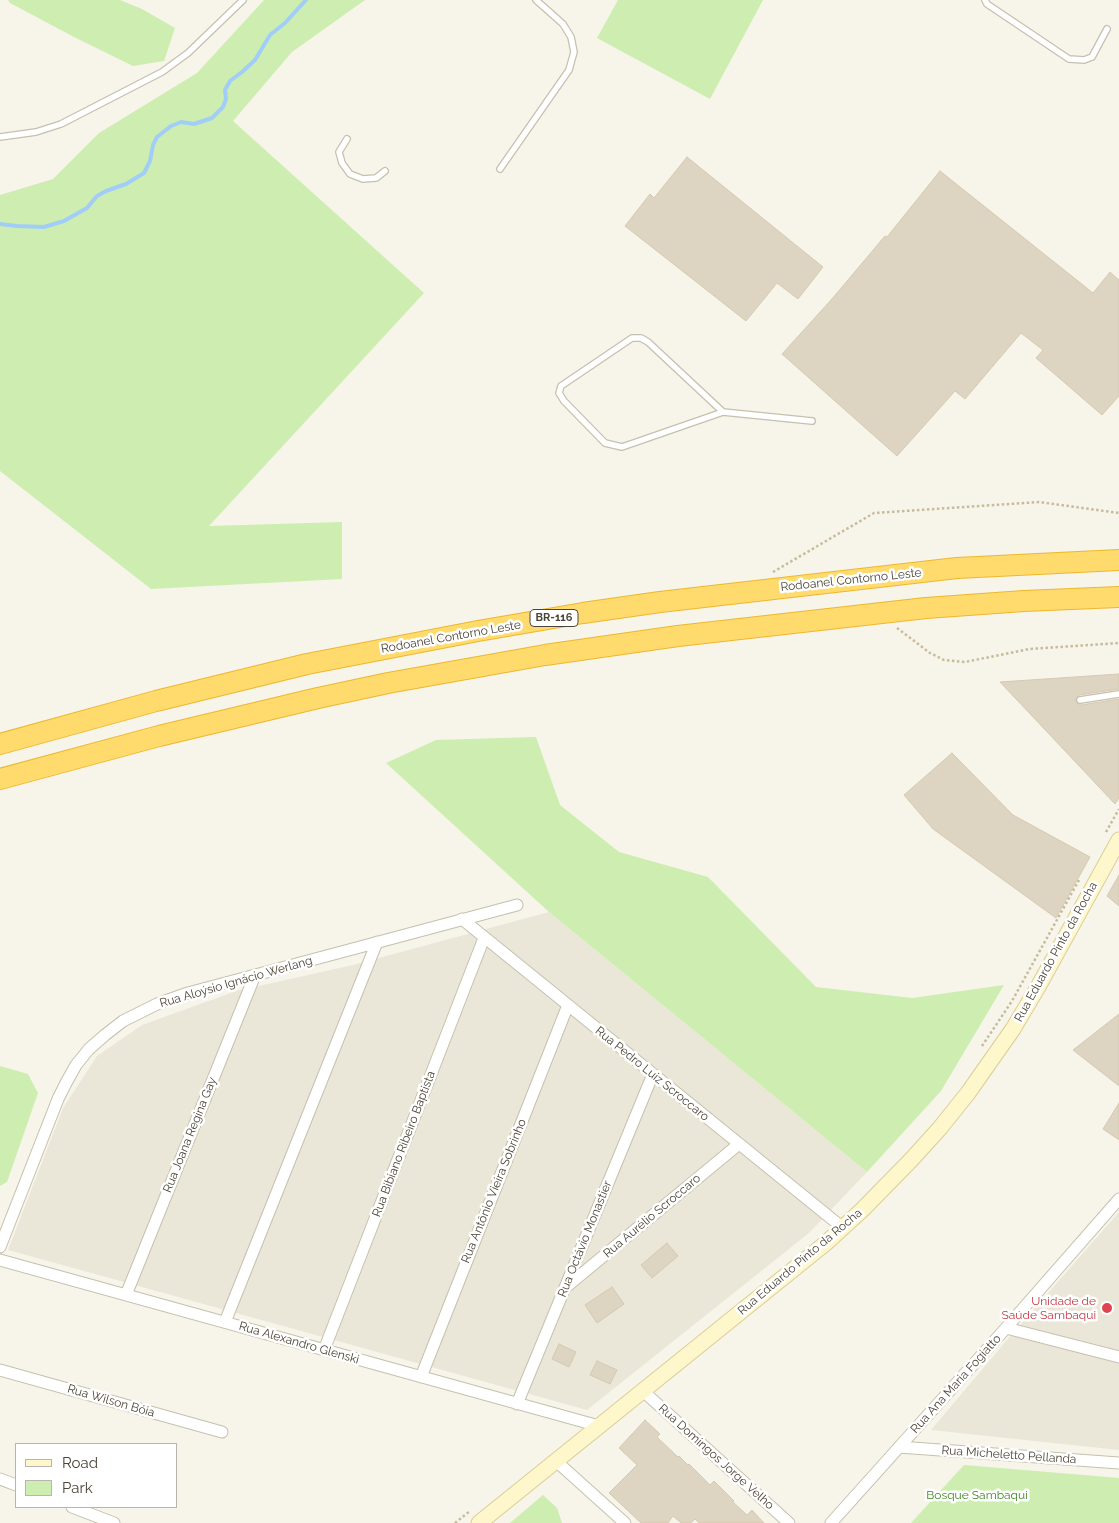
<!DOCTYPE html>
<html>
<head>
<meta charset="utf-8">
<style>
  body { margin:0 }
  #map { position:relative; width:1119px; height:1523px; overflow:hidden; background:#f7f4ea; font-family:Raleway,sans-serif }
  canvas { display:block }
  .legend { position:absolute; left:15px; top:1443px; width:162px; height:65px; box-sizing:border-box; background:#fff; border:1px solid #b7b5af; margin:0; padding:6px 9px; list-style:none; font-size:15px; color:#4c4537 }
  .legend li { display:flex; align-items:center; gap:10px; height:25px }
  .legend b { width:25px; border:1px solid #b7b5af }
</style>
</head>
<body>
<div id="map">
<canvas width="1119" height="1523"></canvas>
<ul class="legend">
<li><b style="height:6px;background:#fff7cc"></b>Road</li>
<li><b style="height:14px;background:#cdeeb0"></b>Park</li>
</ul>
</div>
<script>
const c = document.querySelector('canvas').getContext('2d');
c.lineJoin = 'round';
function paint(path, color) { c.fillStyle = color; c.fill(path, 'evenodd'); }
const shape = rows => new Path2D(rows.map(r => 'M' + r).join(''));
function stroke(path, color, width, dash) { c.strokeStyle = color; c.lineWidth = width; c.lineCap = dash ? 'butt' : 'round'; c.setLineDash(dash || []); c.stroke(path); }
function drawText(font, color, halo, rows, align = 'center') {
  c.font = font + ' Raleway,sans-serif'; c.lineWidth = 5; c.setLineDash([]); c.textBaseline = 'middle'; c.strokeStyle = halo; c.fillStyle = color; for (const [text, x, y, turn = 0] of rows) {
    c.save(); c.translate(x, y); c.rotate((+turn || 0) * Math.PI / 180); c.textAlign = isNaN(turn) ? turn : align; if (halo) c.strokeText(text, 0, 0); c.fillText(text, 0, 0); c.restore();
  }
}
const residential = shape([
  [549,912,867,1172,809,1233,587,1410,8,1250,63,1108,97,1056,142,1025,236,991,353,965],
  [1119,1212,1119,1450,931,1430,1006,1341]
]);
const green = shape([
  [8,0,120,0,142,9,175,28,164,61,133,66,74,37,10,3],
  [264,0,365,0,292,52,233,121,424,293,209,526,342,522,342,579,151,589,0,471,0,195,53,179,99,133,197,73],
  [618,0,763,0,710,99,597,38],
  [536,737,560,805,619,852,708,877,816,987,912,998,1004,985,941,1091,867,1172,549,912,386,763,436,740],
  [0,1066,28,1074,38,1093,7,1182,0,1186],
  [964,1465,1119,1478,1119,1523,911,1523],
  [543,1495,557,1508,562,1523,510,1523]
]);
const stream = shape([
  [0,224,17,226,44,227,64,221,87,208,97,196,106,191,126,184,144,173,150,161,153,145,157,137,171,126,181,122,194,124,212,118,223,107,226,99,225,90,230,81,242,72,255,60,270,35,285,23,306,0]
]);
const building = shape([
  [687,157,823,267,798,299,777,283,746,321,625,226,650,194,654,198,687,157],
  [940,171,1093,293,1110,272,1119,280,1119,396,1102,415,1036,358,1043,350,1021,333,965,399,955,391,897,456,782,354,831,300,885,236,887,237,940,171],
  [1119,674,1119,689,1079,695,1077,697,1075,700,1077,703,1081,705,1119,699,1119,798,1115,804,1000,682,1119,674],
  [952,753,1013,815,1090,857,1056,918,933,829,904,795,952,753],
  [1119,875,1119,906,1107,896,1119,875],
  [1119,1014,1119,1086,1073,1050,1119,1014],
  [1119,1103,1119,1140,1103,1129,1119,1103],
  [667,1243,678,1256,652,1278,641,1265,667,1243],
  [612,1287,624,1304,597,1323,585,1305,612,1287],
  [559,1344,576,1352,569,1367,552,1359,559,1344],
  [597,1361,617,1370,610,1384,590,1375,597,1361],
  [645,1420,660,1434,657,1437,678,1457,679,1456,688,1465,689,1464,710,1485,714,1481,734,1501,733,1502,747,1515,752,1510,764,1523,699,1523,695,1519,691,1523,681,1523,673,1516,668,1523,641,1523,609,1493,637,1465,619,1448,645,1420]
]);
const path = shape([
  [773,572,874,513,1039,502,1119,513],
  [897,628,930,653,944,660,965,662,1029,649,1119,643],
  [1106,832,1119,809],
  [982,1046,1012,1001,1079,880],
  [455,1523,470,1511]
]);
const lane = shape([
  [985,0,987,4,1069,59,1084,60,1092,57,1107,29],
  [0,137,36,132,61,124,162,72,188,53,243,0],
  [347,139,339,152,342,163,350,174,363,179,376,178,385,171],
  [500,169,569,70,574,52,571,37,563,24,536,0],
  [723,412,622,447,605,443,564,401,559,393,561,386,632,338,641,338,648,342,723,412,812,421],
  [1080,700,1119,694]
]);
const street = shape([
  [462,919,843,1228],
  [0,1247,58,1099,66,1083,76,1065,89,1049,105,1035,123,1021,157,1004,188,993,517,905],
  [0,1260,599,1426],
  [566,1287,739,1144],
  [126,1295,255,975],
  [225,1322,377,942],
  [1006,1328,1119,1357],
  [324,1350,484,938],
  [0,1370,222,1432],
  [421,1377,568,1005],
  [643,1391,789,1523],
  [517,1404,653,1074],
  [899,1447,1119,1463],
  [556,1461,625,1523],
  [0,1479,16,1485],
  [72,1507,114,1523],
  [831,1523,1006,1328,1119,1199]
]);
const secondary = shape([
  [479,1523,826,1243,862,1210,911,1160,940,1128,968,1093,1013,1029,1038,987,1119,840]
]);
const highway = shape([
  [0,744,156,701,307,664,478,631,583,613,660,602,957,568,1119,560],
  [0,779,159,736,318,698,388,683,545,655,678,636,926,608,1024,601,1119,597]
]);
const markers = [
  [1107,1308,6,"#e0444e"]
];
const shields = [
  [554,618,48]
];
const shieldNames = [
  ["BR-116",554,618]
];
const streetNames = [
  ["Rodoanel Contorno Leste",851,580,-6],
  ["Rodoanel Contorno Leste",451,637,-10],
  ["Rua Eduardo Pinto da Rocha",1056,952,-61],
  ["Rua Aloýsio Ignácio Werlang",236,982,-16],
  ["Rua Pedro Luiz Scroccaro",652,1074,39],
  ["Rua Joana Regina Gay",190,1135,-68],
  ["Rua Bibiano Ribeiro Baptista",404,1144,-69],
  ["Rua Antônio Vieira Sobrinho",494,1191,-68],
  ["Rua Aurélio Scroccaro",652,1216,-40],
  ["Rua Octávio Monastier",585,1239,-68],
  ["Rua Eduardo Pinto da Rocha",800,1262,-40],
  ["Rua Alexandro Glenski",299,1343,16],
  ["Rua Ana Maria Fogiatto",956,1384,-48],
  ["Rua Wilson Bóia",111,1401,16],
  ["Rua Micheletto Pellanda",1009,1455,4],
  ["Rua Domingos Jorge Velho",716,1457,42]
];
const healthNames = [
  ["Unidade de",1096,1301],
  ["Saúde Sambaqui",1096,1315]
];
const parkNames = [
  ["Bosque Sambaqui",977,1495]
];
paint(residential, '#ebe7d8');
paint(green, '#cdeeb0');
stroke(stream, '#a2cdf8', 4);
paint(building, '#ddd4c1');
stroke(building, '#d5cab1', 1);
stroke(lane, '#c6c0ae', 8);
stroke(street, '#c6c0ae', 13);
stroke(secondary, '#dbce96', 17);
stroke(highway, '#eeb72d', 22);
stroke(path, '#c7bb9b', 2.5, [2.5, 2.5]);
stroke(lane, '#fff', 5.5);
stroke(street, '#fff', 11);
stroke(secondary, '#fff7cc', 15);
stroke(highway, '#ffdb6d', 20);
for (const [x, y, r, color] of markers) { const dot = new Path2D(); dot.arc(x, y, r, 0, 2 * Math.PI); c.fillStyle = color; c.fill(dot); stroke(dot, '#fff', 2); }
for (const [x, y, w] of shields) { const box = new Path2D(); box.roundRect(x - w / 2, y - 8.5, w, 17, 4); c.fillStyle = '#fff'; c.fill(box); stroke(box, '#4c4537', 1); }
drawText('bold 11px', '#4c4537', null, shieldNames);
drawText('12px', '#4c4537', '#fff', streetNames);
drawText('12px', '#be3a42', '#fff', healthNames, 'right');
drawText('12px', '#3f8523', '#fff', parkNames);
</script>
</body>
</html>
